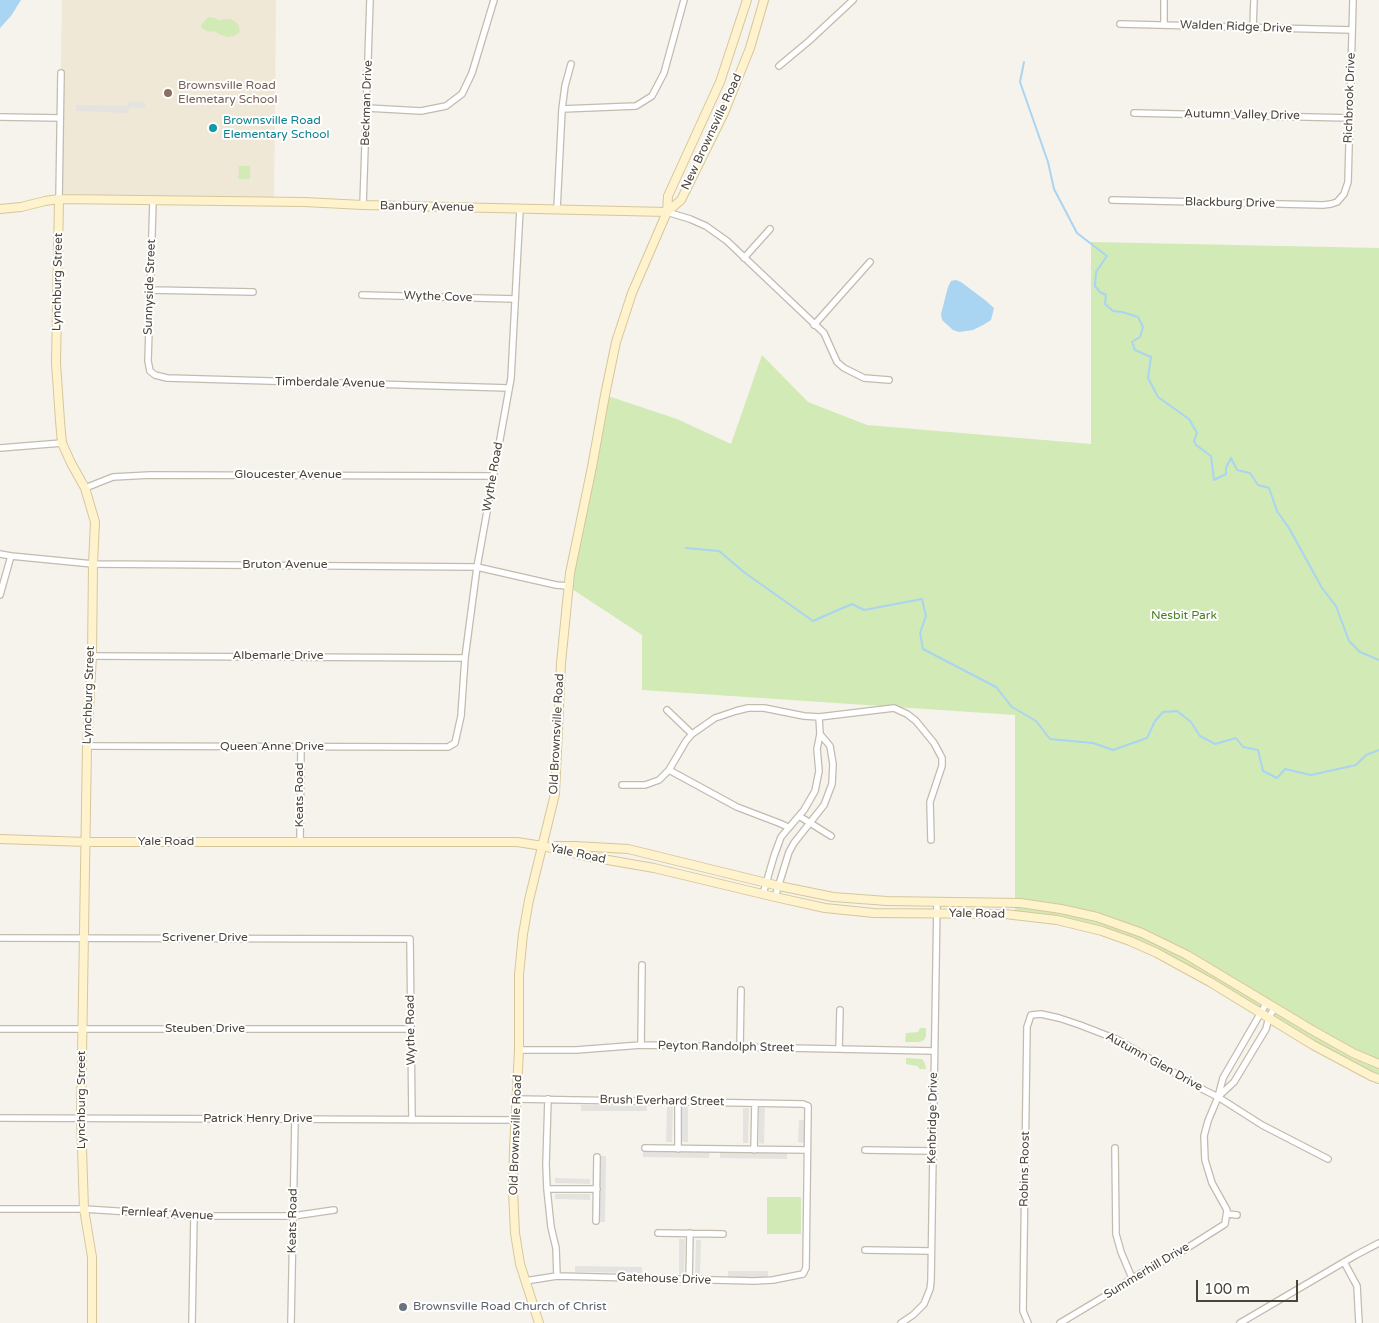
<!DOCTYPE html>
<html>
<head>
<meta charset="utf-8">
<style>
  body { margin:0 }
  #map { position:relative; width:1379px; height:1323px; overflow:hidden; background:#f6f3ec; font-family:"Varela Round",sans-serif }
  canvas { display:block }
  .scale { position:absolute; left:1196px; top:1280px; width:102px; height:22px; box-sizing:border-box; border:2px solid #4b4439; border-top:0; padding-left:6px; font-size:15px; line-height:18px; white-space:nowrap; color:#4b4439; -webkit-text-stroke:4px #fff; paint-order:stroke }
</style>
</head>
<body>
<div id="map">
<canvas width="1379" height="1323"></canvas>
<div class="scale">100 m</div>
</div>
<script>
const c = document.querySelector('canvas').getContext('2d');
c.lineJoin = 'round';
function paint(path, color) { c.fillStyle = color; c.fill(path, 'evenodd'); }
const shape = rows => new Path2D(rows.map(r => 'M' + r).join(''));
function stroke(path, color, width, dash) { c.strokeStyle = color; c.lineWidth = width; c.lineCap = dash ? 'butt' : 'round'; c.setLineDash(dash || []); c.stroke(path); }
function drawText(font, color, halo, rows, align = 'center') {
  c.font = font + ' "Varela Round",sans-serif'; c.lineWidth = 4; c.setLineDash([]); c.textBaseline = 'middle'; c.strokeStyle = halo; c.fillStyle = color; for (const [text, x, y, turn = 0] of rows) {
    c.save(); c.translate(x, y); c.rotate((+turn || 0) * Math.PI / 180); c.textAlign = isNaN(turn) ? turn : align; if (halo) c.strokeText(text, 0, 0); c.fillText(text, 0, 0); c.restore();
  }
}
const education = shape([
  [62,0,276,0,274,202,59,199]
]);
const green = shape([
  [208,17,216,18,218,20,230,19,234,21,238,24,240,32,234,36,228,37,221,35,214,31,212,32,206,31,201,27,201,25],
  [239,166,250,166,250,179,238,179],
  [1091,242,1379,248,1379,1080,1160,956,1112,936,1060,923,1015,917,1015,715,642,690,642,635,569,587,605,395,677,419,731,444,762,355,808,402,867,425,1091,444],
  [920,1028,926,1028,926,1036,924,1040,920,1042,905,1042,906,1033,918,1032],
  [906,1058,922,1059,925,1063,926,1069,920,1069,917,1066,906,1064],
  [767,1197,801,1197,801,1234,767,1234]
]);
const parking = shape([
  [130,101,145,102,145,108,130,107,127,113,76,111,76,105,127,106],
  [581,1105,647,1106,647,1111,581,1111],
  [667,1107,673,1107,672,1142,666,1142],
  [682,1107,688,1107,688,1142,682,1142],
  [743,1108,749,1108,748,1143,743,1143],
  [759,1108,765,1108,764,1144,759,1143],
  [799,1120,804,1120,804,1143,798,1142],
  [643,1151,710,1152,709,1158,643,1157],
  [720,1152,787,1153,787,1159,720,1158],
  [600,1156,606,1156,605,1222,599,1222],
  [555,1178,590,1179,590,1184,555,1183],
  [555,1194,590,1194,590,1200,555,1199],
  [679,1239,685,1239,684,1274,679,1274],
  [696,1240,701,1240,700,1274,695,1274],
  [575,1266,642,1267,642,1273,575,1272],
  [728,1271,768,1271,768,1277,728,1277]
]);
const water = shape([
  [0,0,21,0,11,16,0,28],
  [956,280,961,282,985,300,994,308,991,320,983,325,973,330,959,332,953,330,942,320,941,314,948,287,951,281]
]);
const stream = shape([
  [1024,62,1020,82,1048,162,1054,189,1077,233,1107,256,1096,272,1095,286,1100,292,1106,295,1105,304,1113,311,1122,312,1138,317,1143,327,1140,337,1132,342,1135,350,1151,357,1148,378,1158,397,1189,419,1197,433,1194,441,1196,445,1211,456,1214,480,1226,474,1226,468,1231,458,1237,470,1250,473,1258,485,1269,488,1277,511,1289,528,1322,588,1336,606,1349,641,1360,652,1379,660],
  [686,548,719,551,745,573,813,621,852,604,864,610,922,599,926,616,920,633,923,649,996,687,1012,707,1036,721,1050,739,1093,743,1113,750,1147,738,1155,721,1163,712,1177,711,1191,722,1200,736,1215,744,1236,738,1243,747,1258,750,1263,771,1277,778,1285,769,1311,775,1356,765,1366,755,1379,750]
]);
const street = shape([
  [1120,24,1352,30],
  [1164,25,1164,0],
  [1253,27,1254,0],
  [779,66,809,41,853,0],
  [367,108,421,111,446,106,462,94,472,73,494,0],
  [562,109,636,106,652,96,664,73,684,0],
  [1134,113,1350,118],
  [0,117,60,118],
  [59,199,61,73],
  [1112,200,1323,205,1331,204,1337,202,1344,194,1348,182,1353,0],
  [153,201,148,361,150,371,155,375,167,378,509,388],
  [363,205,370,0],
  [557,209,562,109,565,86,571,64],
  [667,212,690,219,706,226,727,241,824,333,837,362,844,368,864,378,889,380],
  [744,258,770,229],
  [150,290,253,292],
  [362,295,515,299],
  [814,325,870,262],
  [0,448,62,443],
  [85,488,113,477,150,475,493,476],
  [0,554,11,556,93,564,477,567,556,585,568,586],
  [0,595,11,556],
  [92,656,465,658],
  [667,710,692,734],
  [87,746,434,747,448,747,455,743,461,716,465,658,477,567,511,378,520,209],
  [669,770,737,807,779,823,788,827],
  [622,785,645,785,659,780,669,770,686,741,692,734,715,718,736,711,748,708,764,708,804,716,819,717,894,708,907,714,916,721,934,743,942,758,942,766,930,802,931,840],
  [799,816,831,836],
  [300,842,301,747],
  [763,894,774,856,781,837,804,810,815,791,819,771,817,749,820,734,819,717],
  [775,897,789,852,794,843,824,805,832,784,833,764,830,746,820,734],
  [0,938,410,939,412,1120],
  [0,1029,410,1029],
  [641,1045,642,965],
  [740,1047,741,990],
  [839,1049,840,1010],
  [519,1050,576,1050,641,1045,934,1051],
  [1220,1095,1234,1082,1266,1029,1269,1017,1275,1007],
  [516,1099,803,1104,808,1106,808,1110,806,1268,803,1274,773,1280,754,1281,557,1276,525,1281],
  [548,1099,546,1165,547,1189,551,1227,556,1248,557,1276],
  [0,1118,516,1120],
  [645,1148,807,1150],
  [1115,1148,1116,1234,1121,1252,1132,1278],
  [678,1149,678,1102],
  [754,1150,755,1103],
  [865,1150,932,1151],
  [547,1189,597,1189],
  [0,1209,84,1209,194,1216,293,1216,334,1210],
  [1228,1214,1237,1215],
  [596,1221,597,1157],
  [658,1233,723,1234],
  [865,1250,931,1251],
  [1344,1262,1357,1286,1359,1323],
  [689,1280,690,1233],
  [192,1323,194,1216],
  [291,1323,295,1119],
  [901,1323,913,1315,924,1304,930,1289,931,1281,937,901],
  [1028,1323,1023,1311,1027,1027,1031,1015,1041,1014,1059,1018,1080,1025,1116,1039,1204,1090,1218,1097,1262,1125,1328,1159],
  [1060,1323,1115,1290,1132,1278,1184,1250,1225,1224,1227,1210,1212,1183,1205,1160,1204,1136,1208,1121,1218,1097,1223,1078,1267,1002],
  [1240,1323,1356,1255,1379,1243]
]);
const secondary = shape([
  [59,199,56,363,60,421,62,443,71,463,85,488,95,522,93,564,92,656,87,746,81,1118,84,1209,92,1257,92,1323],
  [0,209,21,207,45,201,59,199,304,202,363,205,667,212],
  [667,212,681,200,724,113,750,48,764,0],
  [0,839,86,842,517,842,543,846,585,856,654,868,775,897,825,908,874,913,1005,914,1057,920,1102,931,1130,941,1157,953,1210,982,1313,1045,1371,1076,1379,1079],
  [555,846,575,846,628,849,779,886,833,897,887,901,1020,903,1061,909,1097,917,1142,933,1187,955,1312,1030,1353,1053,1379,1064],
  [539,1323,520,1264,515,1233,513,1191,514,1149,519,1050,519,975,523,934,529,900,555,794,561,663,570,573,592,467,605,395,616,342,632,293,667,212,668,196,720,82,747,0]
]);
const markers = [
  [168,93,5,"#8d6e63"],
  [213,128,5,"#0f9aa8"],
  [403,1307,5,"#6b7280"]
];
const streetNames = [
  ["Walden Ridge Drive",1236,27,2],
  ["Richbrook Drive",1350,98,-88],
  ["Beckman Drive",367,103,-88],
  ["Autumn Valley Drive",1242,115,1],
  ["New Brownsville Road",712,132,-65],
  ["Blackburg Drive",1230,203,1],
  ["Banbury Avenue",427,207,1],
  ["Lynchburg Street",58,282,-89],
  ["Sunnyside Street",150,287,-88],
  ["Wythe Cove",438,297,2],
  ["Timberdale Avenue",330,383,1],
  ["Gloucester Avenue",288,475],
  ["Wythe Road",493,477,-80],
  ["Bruton Avenue",285,565],
  ["Albemarle Drive",278,656],
  ["Lynchburg Street",89,695,-88],
  ["Old Brownsville Road",557,734,-87],
  ["Queen Anne Drive",272,747],
  ["Keats Road",300,795,-90],
  ["Yale Road",166,842],
  ["Yale Road",578,854,12],
  ["Yale Road",977,914,1],
  ["Scrivener Drive",205,938],
  ["Steuben Drive",205,1029],
  ["Wythe Road",411,1030,-91],
  ["Peyton Randolph Street",726,1047,1],
  ["Autumn Glen Drive",1154,1062,29],
  ["Lynchburg Street",82,1100,-90],
  ["Brush Everhard Street",662,1101,1],
  ["Kenbridge Drive",933,1118,-89],
  ["Patrick Henry Drive",258,1119],
  ["Old Brownsville Road",516,1135,-88],
  ["Robins Roost",1025,1169,-89],
  ["Fernleaf Avenue",167,1214,3],
  ["Keats Road",293,1221,-89],
  ["Summerhill Drive",1147,1271,-31],
  ["Gatehouse Drive",664,1279,2]
];
const educationNames = [
  ["Brownsville Road",178,86],
  ["Elemetary School",178,100]
];
const cultureNames = [
  ["Brownsville Road",223,121],
  ["Elementary School",223,135]
];
const parkNames = [
  ["Nesbit Park",1184,616]
];
const worshipNames = [
  ["Brownsville Road Church of Christ",413,1307]
];
paint(education, '#efe8d6');
paint(green, '#d2eab5');
paint(parking, '#e5e3e0');
paint(water, '#a9d4f2');
stroke(stream, '#a9d4f2', 2);
stroke(street, '#c2bbae', 8);
stroke(secondary, '#d6c79b', 10);
stroke(street, '#fff', 5.5);
stroke(secondary, '#fff3cd', 8);
for (const [x, y, r, color] of markers) { const dot = new Path2D(); dot.arc(x, y, r, 0, 2 * Math.PI); c.fillStyle = color; c.fill(dot); stroke(dot, '#fff', 2); }
drawText('12px', '#4b4439', '#fff', streetNames);
drawText('12px', '#785e54', '#fff', educationNames, 'left');
drawText('12px', '#0d838f', '#fff', cultureNames, 'left');
drawText('12px', '#4a7f2a', '#fff', parkNames);
drawText('12px', '#5b616d', '#fff', worshipNames, 'left');
</script>
</body>
</html>
